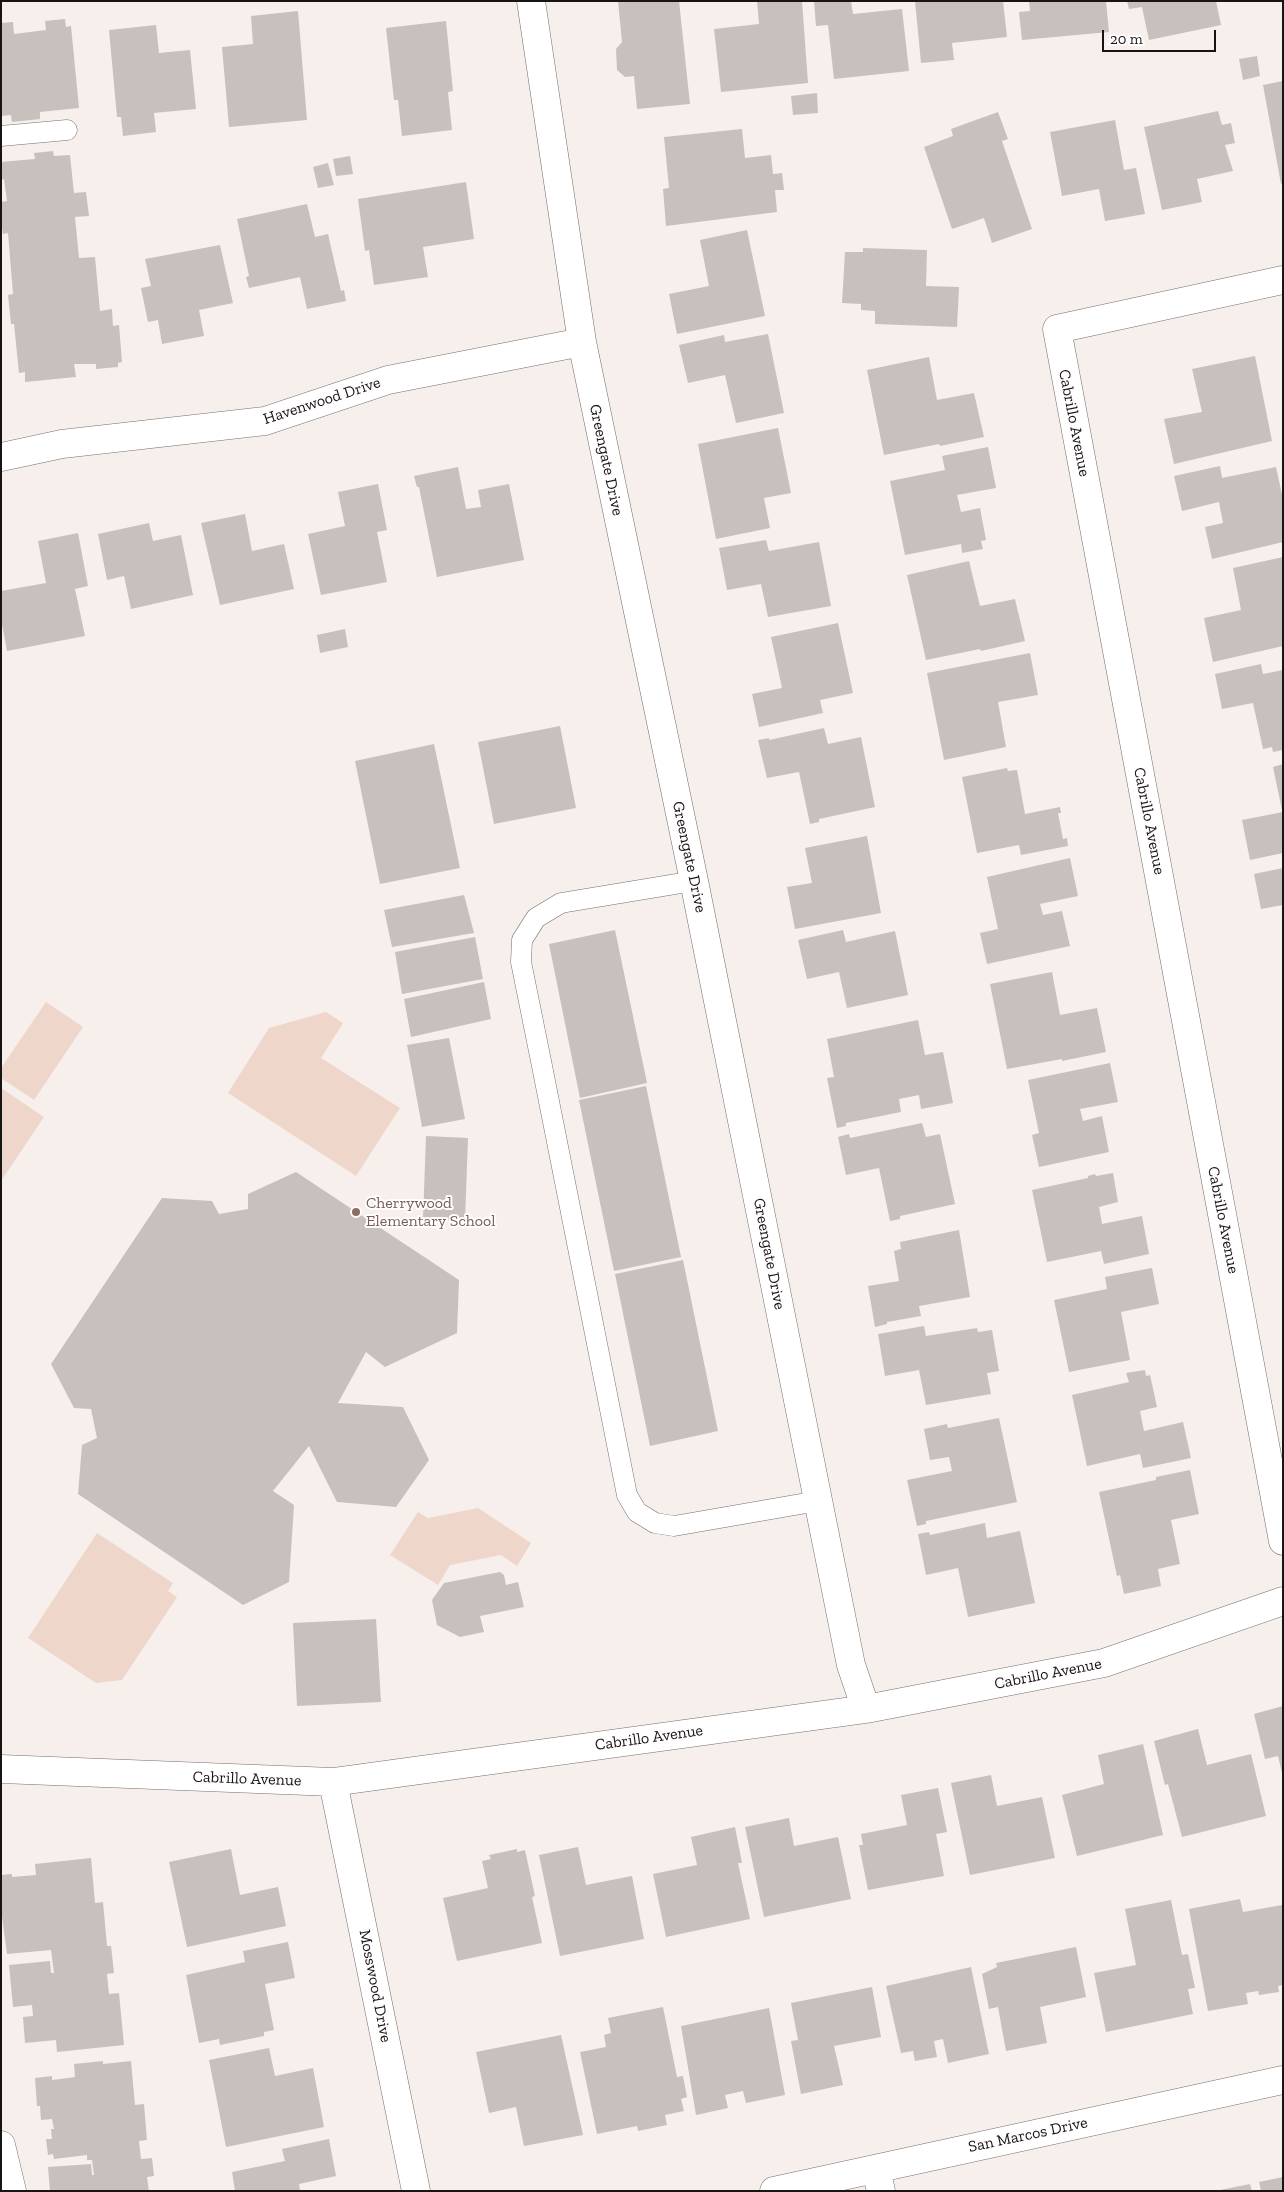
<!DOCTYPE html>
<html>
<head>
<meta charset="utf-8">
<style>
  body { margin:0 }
  #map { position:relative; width:1284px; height:2192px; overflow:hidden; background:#f6efeb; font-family:"Zilla Slab",serif }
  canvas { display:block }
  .frame { position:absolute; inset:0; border:2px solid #171514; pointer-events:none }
  .scale { position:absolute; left:1102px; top:30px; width:114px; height:22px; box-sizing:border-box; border:2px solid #171514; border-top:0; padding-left:6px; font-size:15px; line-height:18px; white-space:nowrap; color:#171514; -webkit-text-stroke:4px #fffdfd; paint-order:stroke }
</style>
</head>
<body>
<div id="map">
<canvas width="1284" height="2192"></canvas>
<div class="frame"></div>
<div class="scale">20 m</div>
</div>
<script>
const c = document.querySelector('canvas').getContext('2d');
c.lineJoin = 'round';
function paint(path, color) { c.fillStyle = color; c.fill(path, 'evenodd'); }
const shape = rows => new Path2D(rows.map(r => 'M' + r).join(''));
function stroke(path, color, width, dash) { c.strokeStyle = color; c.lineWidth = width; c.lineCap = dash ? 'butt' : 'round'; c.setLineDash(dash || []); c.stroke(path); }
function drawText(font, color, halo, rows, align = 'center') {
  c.font = font + ' "Zilla Slab",serif'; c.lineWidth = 4; c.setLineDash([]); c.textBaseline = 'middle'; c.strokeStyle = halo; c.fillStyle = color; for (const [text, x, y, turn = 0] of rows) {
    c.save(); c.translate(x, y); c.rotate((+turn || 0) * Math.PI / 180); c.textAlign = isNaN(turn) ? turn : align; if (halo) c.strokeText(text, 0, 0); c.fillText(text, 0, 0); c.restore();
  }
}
const green = shape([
  [46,1002,83,1027,34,1100,1,1078,1,1068],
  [326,1012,343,1023,321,1058,400,1108,356,1176,228,1093,269,1028],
  [1,1088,44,1117,1,1181],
  [478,1508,531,1543,517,1566,501,1555,450,1565,438,1585,390,1555,418,1512,428,1518],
  [97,1533,173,1583,168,1591,177,1597,122,1680,96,1683,28,1638]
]);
const building = shape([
  [618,1,679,1,690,104,637,109,634,76,625,77,617,70,616,49,622,42],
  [757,1,802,1,808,83,721,92,714,29,759,24],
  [814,1,851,1,853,14,902,9,909,71,834,79,828,25,816,26],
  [915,1,1003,1,1007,37,952,43,954,60,921,63],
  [1029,1,1106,1,1109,32,1022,40,1019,12,1030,11],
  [1127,1,1216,1,1221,25,1149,40,1142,7,1129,9],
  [298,11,307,120,229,127,222,47,253,44,251,16],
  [65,19,66,27,71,26,79,108,40,112,40,119,12,122,11,115,1,116,1,23,13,22,14,34,46,30,45,21],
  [446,21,453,91,448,92,452,130,402,136,398,100,394,100,386,28],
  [156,25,159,53,190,50,196,109,154,113,156,132,123,136,121,117,117,117,109,30],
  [1257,56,1260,76,1243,80,1239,59],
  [1283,81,1283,183,1281,184,1263,85],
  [817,93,818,113,793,115,791,96],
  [1218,111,1222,125,1231,123,1235,143,1225,145,1233,171,1197,179,1202,202,1162,210,1144,127],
  [998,112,1008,139,1002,141,1032,229,992,243,984,218,952,229,924,147,953,136,951,129],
  [1115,120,1124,170,1136,168,1145,214,1105,221,1099,189,1062,196,1050,132],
  [742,129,745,158,771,155,773,174,782,173,784,190,775,190,777,212,666,226,663,189,669,188,664,137],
  [53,151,54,156,70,155,74,193,86,192,89,216,75,217,79,258,95,257,100,311,112,309,113,326,119,325,122,362,118,363,118,367,96,369,96,364,74,364,76,377,25,382,25,372,19,373,14,324,11,324,8,295,13,294,8,233,3,234,1,221,1,202,7,201,4,179,1,180,1,162,35,159,34,153],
  [350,156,353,174,336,176,333,159],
  [328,163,334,185,318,188,313,167],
  [466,182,474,239,423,247,428,277,374,285,369,250,365,251,358,199],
  [307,204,315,237,328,234,341,291,344,290,346,301,307,309,300,277,249,288,246,277,249,276,237,219],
  [747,230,765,316,677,334,669,294,709,286,700,240],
  [220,245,233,303,199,310,204,336,162,344,158,320,148,322,141,288,151,286,145,259],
  [863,248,927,250,926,286,959,287,957,327,875,324,875,311,861,310,861,304,842,303,845,252,863,252],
  [768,334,784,413,736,423,725,375,688,383,679,345,724,335,725,342],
  [1255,356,1272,441,1174,464,1164,419,1202,412,1192,369],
  [929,357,937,400,974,393,984,437,940,446,939,444,884,455,867,370],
  [778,428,791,493,764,498,770,528,716,539,698,444],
  [988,447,996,488,957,495,961,512,980,508,986,540,981,541,983,549,962,553,961,544,905,555,890,481,945,470,942,456],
  [1220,466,1222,478,1276,467,1283,499,1283,542,1212,559,1205,527,1223,523,1219,502,1182,511,1174,476],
  [458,467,466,509,481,507,478,490,509,484,524,560,437,577,419,487,417,487,414,476],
  [378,484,387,530,377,532,387,582,321,595,308,534,345,526,338,492],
  [245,514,252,551,284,544,294,589,220,605,201,523],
  [149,523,153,541,181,535,193,595,131,609,124,576,107,580,98,534],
  [78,533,88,586,75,589,85,636,7,651,1,619,1,591,46,583,38,541],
  [766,540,769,551,819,542,831,606,768,617,761,584,727,590,719,548],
  [1283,557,1283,646,1213,662,1204,618,1241,610,1233,568],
  [969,561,980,606,1015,599,1025,641,981,651,980,649,926,660,907,575],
  [838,623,853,693,820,700,823,713,759,727,752,694,782,688,771,637],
  [345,629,348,647,320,653,317,635],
  [1030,653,1038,695,998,702,1006,747,944,760,927,673],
  [1261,664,1263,674,1283,670,1283,750,1273,752,1272,747,1263,749,1253,703,1222,709,1215,674],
  [560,726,576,808,494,824,478,742],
  [824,728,828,744,861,737,875,807,819,819,819,822,810,824,799,772,767,778,758,740,769,738,769,740],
  [434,744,460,868,380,884,355,761],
  [1283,764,1283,810,1282,810,1273,767],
  [1007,768,1008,771,1017,770,1025,814,1060,807,1061,813,1058,813,1063,839,1067,838,1068,846,1021,855,1019,845,977,853,962,777],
  [1283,812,1283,853,1250,860,1242,820],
  [867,836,881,913,795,929,787,887,812,883,805,848],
  [1070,858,1078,896,1040,904,1043,915,1062,911,1070,946,987,964,980,933,998,929,987,877],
  [1283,868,1283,905,1261,909,1254,874],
  [464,895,474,933,392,947,384,910],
  [615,930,647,1083,580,1098,549,944],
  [843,930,846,942,895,931,908,995,847,1008,839,972,807,979,798,940],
  [475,937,483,979,402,994,395,952],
  [1052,972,1060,1015,1097,1008,1106,1052,1062,1061,1062,1059,1007,1069,990,984],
  [484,982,491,1019,411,1037,404,999],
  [918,1020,925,1055,943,1052,953,1103,921,1109,919,1095,899,1099,901,1112,846,1123,846,1126,837,1128,827,1078,834,1077,827,1039],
  [449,1038,465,1119,422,1127,407,1045],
  [1110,1063,1118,1102,1080,1109,1083,1121,1102,1116,1109,1152,1039,1167,1032,1135,1039,1133,1028,1080],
  [646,1086,681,1257,614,1271,579,1100],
  [922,1123,926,1137,940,1134,955,1204,900,1216,900,1219,890,1221,879,1168,846,1175,838,1137,849,1134,850,1138],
  [426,1136,468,1138,465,1220,423,1219],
  [296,1172,459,1280,457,1333,385,1367,366,1352,338,1403,403,1407,429,1460,396,1507,337,1502,309,1446,273,1491,294,1505,289,1582,243,1605,78,1494,82,1445,97,1438,91,1409,74,1408,51,1364,162,1198,212,1201,219,1214,248,1209,248,1194],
  [1113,1173,1118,1202,1099,1207,1102,1224,1142,1216,1149,1254,1104,1264,1101,1251,1047,1262,1032,1190,1088,1178,1088,1176,1095,1174,1096,1176],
  [959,1230,970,1297,919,1306,921,1316,887,1322,887,1324,875,1327,868,1286,899,1281,894,1251,901,1249,900,1242],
  [683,1260,718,1431,650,1446,615,1274],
  [1152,1268,1159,1304,1121,1312,1130,1360,1069,1372,1054,1300,1107,1289,1105,1277],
  [924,1326,926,1336,977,1328,978,1332,992,1330,999,1371,987,1373,991,1394,926,1405,919,1370,885,1376,878,1334],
  [1145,1370,1146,1376,1150,1375,1157,1407,1140,1411,1144,1431,1183,1422,1191,1458,1143,1468,1140,1454,1087,1466,1072,1395,1129,1382,1126,1373],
  [999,1418,1017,1502,926,1521,926,1524,917,1526,907,1480,952,1471,949,1457,930,1460,924,1429,947,1424,948,1428],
  [1190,1470,1199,1514,1171,1520,1180,1564,1158,1569,1161,1586,1124,1594,1120,1575,1117,1576,1099,1492,1156,1480,1156,1477],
  [985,1523,987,1538,1020,1531,1035,1603,968,1617,958,1568,926,1575,918,1534,929,1532,930,1535],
  [500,1572,504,1575,506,1585,518,1582,524,1607,480,1616,484,1632,460,1637,437,1625,432,1600,444,1583],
  [376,1619,381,1702,297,1706,293,1623],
  [1283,1706,1283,1773,1282,1773,1278,1756,1265,1759,1254,1714],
  [1198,1729,1207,1765,1251,1754,1266,1816,1182,1837,1168,1784,1165,1785,1154,1741],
  [1143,1744,1163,1835,1077,1856,1062,1795,1104,1784,1098,1755],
  [991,1775,997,1806,1042,1797,1055,1858,970,1875,951,1783],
  [938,1788,947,1832,936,1834,944,1876,868,1890,859,1845,863,1845,861,1834,907,1825,901,1795],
  [789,1818,794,1846,838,1837,851,1899,764,1917,745,1827],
  [735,1827,742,1863,738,1863,750,1919,666,1937,653,1874,697,1865,691,1837],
  [578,1847,586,1885,632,1876,644,1939,560,1956,539,1855],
  [231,1849,240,1895,278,1887,286,1926,187,1947,169,1862],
  [517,1849,517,1852,525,1850,535,1896,532,1897,542,1943,457,1961,443,1898,488,1888,482,1861,491,1859,489,1855],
  [91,1858,95,1903,103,1902,107,1946,111,1946,114,1973,107,1974,109,1994,119,1993,124,2045,57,2052,56,2040,25,2043,23,2017,33,2016,32,2005,13,2007,9,1965,50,1961,51,1973,54,1973,51,1950,7,1954,1,1909,1,1875,12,1874,12,1877,36,1875,35,1864],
  [1240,1899,1243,1912,1282,1905,1283,1985,1278,1986,1279,1992,1259,1995,1258,1991,1246,1993,1248,2004,1208,2011,1189,1909],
  [1171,1900,1182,1955,1188,1954,1195,1988,1188,1989,1193,2014,1106,2032,1094,1973,1136,1965,1125,1909],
  [288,1942,295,1978,265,1984,274,2030,264,2032,264,2036,220,2045,219,2039,199,2043,186,1975,245,1962,243,1951],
  [1076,1947,1086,1997,1040,2007,1047,2043,1006,2051,998,2007,989,2009,982,1974,997,1967,996,1963],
  [971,1967,989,2054,948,2063,943,2039,934,2041,937,2057,915,2061,913,2051,901,2053,886,1986],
  [872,1987,881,2037,834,2046,843,2085,801,2094,791,2041,798,2040,791,2003],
  [663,2007,677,2077,683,2076,687,2097,681,2099,684,2111,665,2115,667,2125,638,2131,637,2126,597,2134,580,2052,606,2047,604,2035,611,2033,608,2018],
  [769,2008,785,2095,746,2103,743,2091,725,2095,728,2108,696,2115,681,2026],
  [561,2035,583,2135,524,2146,516,2107,489,2113,476,2052],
  [269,2048,275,2076,313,2068,324,2127,226,2147,209,2060],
  [103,2061,103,2064,131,2061,135,2105,144,2104,147,2140,139,2141,141,2159,152,2158,154,2176,147,2177,149,2191,50,2191,48,2167,91,2164,92,2175,94,2175,92,2160,87,2160,87,2155,54,2159,53,2154,48,2155,46,2139,52,2139,51,2129,54,2129,52,2119,41,2120,40,2106,37,2106,35,2078,52,2076,52,2080,75,2077,74,2064],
  [329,2139,336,2176,299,2184,300,2191,235,2191,232,2172,285,2161,282,2149],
  [1283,2177,1283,2191,1261,2191,1259,2182],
  [1250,2184,1252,2191,1220,2191,1220,2190]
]);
const service = shape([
  [1,136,67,130],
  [694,881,561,903,536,918,522,940,521,962,541,1061,627,1495,637,1512,655,1523,674,1526,818,1501]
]);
const minor = shape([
  [531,1,582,342,694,881,851,1665,866,1709],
  [1283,280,1057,329,1283,1541],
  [1,457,62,444,265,421,388,380,582,342],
  [1,1769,333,1782,866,1709,1104,1663,1283,1601],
  [333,1782,416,2191],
  [1,2145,12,2191],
  [876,2169,881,2191],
  [774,2191,1283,2080]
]);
const markers = [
  [356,1212,5,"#8d6e63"]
];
const streetNames = [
  ["Havenwood Drive",322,401,-18],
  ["Cabrillo Avenue",1074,423,79],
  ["Greengate Drive",606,460,78],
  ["Cabrillo Avenue",1149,821,79],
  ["Greengate Drive",689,857,78],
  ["Cabrillo Avenue",1223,1220,79],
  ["Greengate Drive",769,1254,79],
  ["Cabrillo Avenue",1048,1674,-11],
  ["Cabrillo Avenue",649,1738,-8],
  ["Cabrillo Avenue",247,1779,2],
  ["Mosswood Drive",375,1986,79],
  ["San Marcos Drive",1028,2135,-12]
];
const educationNames = [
  ["Cherrywood",366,1203],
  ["Elementary School",366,1221]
];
paint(green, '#efd6cb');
paint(building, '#c8c0bd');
stroke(service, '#756f6c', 21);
stroke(minor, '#756f6c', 29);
stroke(service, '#fff', 20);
stroke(minor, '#fff', 28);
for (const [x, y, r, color] of markers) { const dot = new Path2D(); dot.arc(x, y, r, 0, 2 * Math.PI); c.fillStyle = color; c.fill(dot); stroke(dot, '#fffdfd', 2); }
drawText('16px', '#171514', '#fffdfd', streetNames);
drawText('16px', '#785e54', '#fffdfd', educationNames, 'left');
</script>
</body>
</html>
